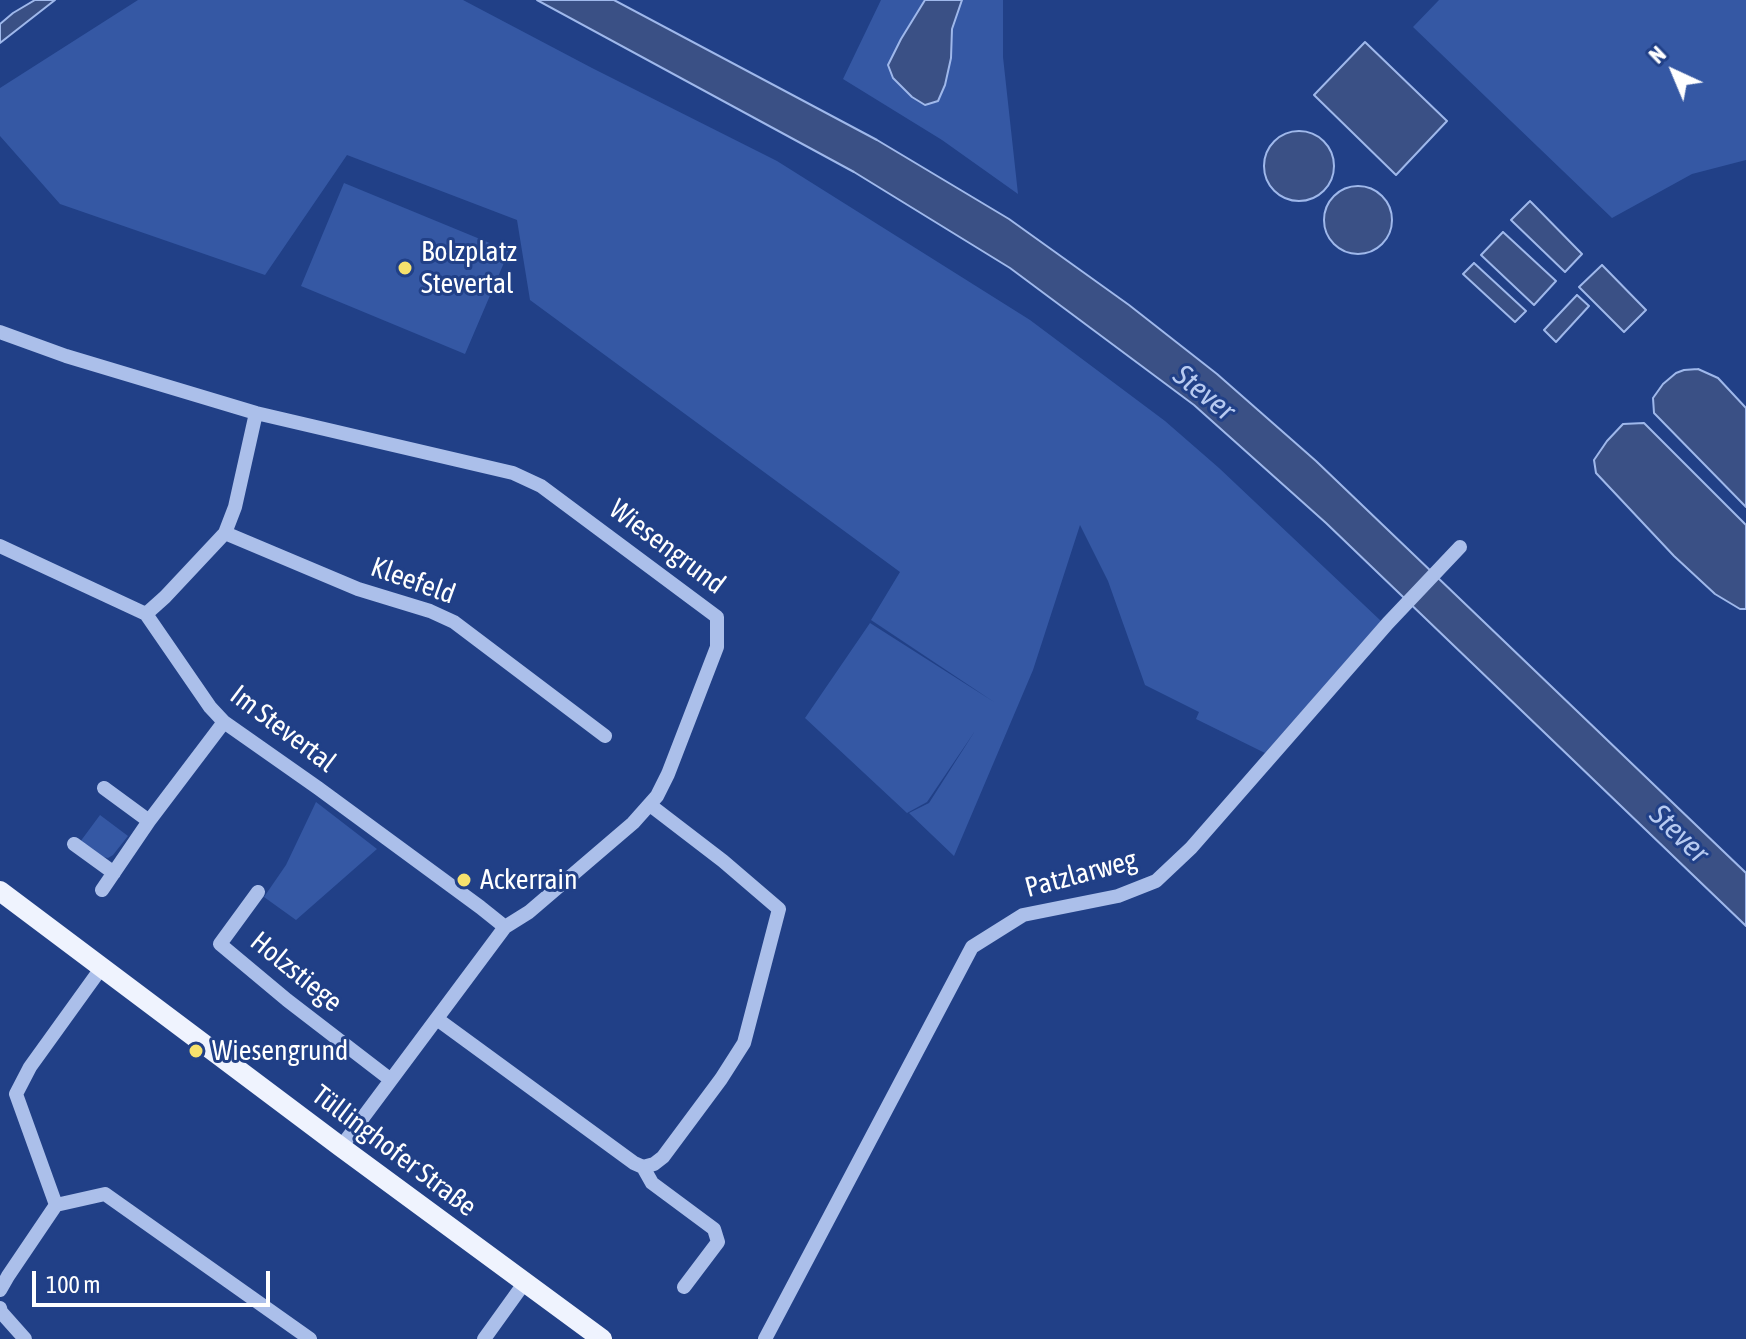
<!DOCTYPE html>
<html>
<head>
<meta charset="utf-8">
<style>
  body { margin:0 }
  #map { position:relative; width:1746px; height:1339px; overflow:hidden; background:#214087; font-family:"Asap Condensed",sans-serif }
  canvas { display:block }
  .north { position:absolute; left:1634px; top:32px; width:80px; height:80px; -webkit-text-stroke:6px #214087; paint-order:stroke; rotate:316deg; font-size:22px; font-weight:700; line-height:32px; text-align:center; color:#fff }
  .north::after { content:''; display:block; margin:auto; width:28px; height:36px; background:#fff; clip-path:polygon(50% 0,100% 100%,50% 72%,0 100%) }
  .scale { position:absolute; left:32px; top:1271px; width:238px; height:36px; box-sizing:border-box; border:4px solid #fff; border-top:0; padding-left:10px; font-size:24px; line-height:28px; white-space:nowrap; color:#fff; -webkit-text-stroke:6px #214087; paint-order:stroke }
</style>
</head>
<body>
<div id="map">
<canvas width="1746" height="1339"></canvas>
<div class="north">N</div>
<div class="scale">100 m</div>
</div>
<script>
const c = document.querySelector('canvas').getContext('2d');
c.lineJoin = 'round';
function paint(path, color) { c.fillStyle = color; c.fill(path, 'evenodd'); }
const shape = rows => new Path2D(rows.map(r => 'M' + r).join(''));
function stroke(path, color, width, dash) { c.strokeStyle = color; c.lineWidth = width; c.lineCap = dash ? 'butt' : 'round'; c.setLineDash(dash || []); c.stroke(path); }
function drawText(font, color, halo, rows, align = 'center') {
  c.font = font + ' "Asap Condensed",sans-serif'; c.lineWidth = 6; c.setLineDash([]); c.textBaseline = 'middle'; c.strokeStyle = halo; c.fillStyle = color; for (const [text, x, y, turn = 0] of rows) {
    c.save(); c.translate(x, y); c.rotate((+turn || 0) * Math.PI / 180); c.textAlign = isNaN(turn) ? turn : align; if (halo) c.strokeText(text, 0, 0); c.fillText(text, 0, 0); c.restore();
  }
}
const green = shape([
  [138,0,463,0,592,68,777,161,1030,320,1165,421,1219,468,1381,621,1265,753,1196,719,1199,712,1145,685,1108,581,1080,525,1033,670,954,856,909,813,929,803,975,731,927,802,907,813,805,718,870,623,994,702,871,620,900,572,530,300,517,220,347,155,265,275,60,204,0,136,0,88],
  [881,0,1003,0,1003,57,1018,194,942,140,843,79],
  [1439,0,1746,0,1746,160,1692,174,1612,218,1413,27],
  [344,183,509,251,465,354,301,286],
  [316,802,377,849,296,920,264,897,286,865],
  [100,815,128,836,113,855,108,858,99,856,80,842]
]);
const water = shape([
  [35,0,55,0,0,43,0,24,13,13,35,0],
  [537,0,614,0,877,140,1009,219,1129,305,1217,374,1316,461,1746,873,1746,926,1326,523,1194,405,1010,268,854,172,537,0],
  [925,0,962,0,952,29,951,58,945,85,938,101,925,105,912,97,893,78,888,65,901,39,925,0],
  [1365,42,1447,121,1396,175,1314,95,1365,42],
  '1264 166a35 35 0 1 1 70 0a35 35 0 1 1-70 0Z',
  '1324 220a34 34 0 1 1 68 0a34 34 0 1 1-68 0Z',
  [1530,201,1582,254,1565,272,1511,220,1530,201],
  [1503,232,1556,281,1534,305,1481,255,1503,232],
  [1474,263,1526,311,1515,322,1463,274,1474,263],
  [1602,265,1646,310,1624,332,1579,287,1602,265],
  [1577,295,1589,306,1556,342,1544,330,1577,295],
  [1698,369,1718,378,1746,408,1746,507,1654,413,1653,398,1663,384,1676,373,1684,370,1698,369],
  [1644,423,1746,525,1746,609,1740,609,1715,594,1674,556,1596,473,1594,460,1607,441,1623,424,1644,423]
]);
const minor = shape([
  [0,332,66,356,256,413,513,473,541,486,717,617,717,647,668,774,657,796,633,823,529,912,505,927,341,1147],
  [225,533,358,589,430,611,454,622,605,736],
  [0,546,146,614,210,707,224,722,318,788,480,907,505,927],
  [146,614,165,597,225,533,235,507,256,413],
  [104,788,149,821],
  [74,844,114,873],
  [102,890,149,821,224,722],
  [258,892,220,944,287,1000,391,1080],
  [437,1019,634,1163,643,1167,654,1164,663,1157,721,1079,744,1043,779,909,723,861,650,805],
  [643,1167,652,1183,714,1229,718,1242,684,1287],
  [56,1205,105,1194,310,1339],
  [0,1290,8,1276,56,1205,16,1094,30,1067,102,967],
  [0,1308,1,1312,25,1339],
  [484,1339,525,1282],
  [765,1339,972,947,1023,915,1118,896,1156,881,1191,848,1388,623,1460,547]
]);
const major = shape([
  [0,891,341,1147,602,1339]
]);
const markers = [
  [405,268,8,"#f6e16d"],
  [464,880,8,"#f6e16d"],
  [196,1051,8,"#f6e16d"]
];
const poiNames = [
  ["Bolzplatz",421,252],
  ["Stevertal",421,284],
  ["Ackerrain",480,880],
  ["Wiesengrund",212,1051]
];
const streetNames = [
  ["Wiesengrund",667,547,37],
  ["Kleefeld",413,581,20],
  ["Im Stevertal",283,729,37],
  ["Patzlarweg",1081,874,-15],
  ["Holzstiege",296,972,39],
  ["Tüllinghofer Straße",394,1151,37]
];
const waterNames = [
  ["Stever",1204,393,39],
  ["Stever",1679,834,44]
];
paint(green, '#3558a4');
paint(water, '#3a5085');
stroke(water, '#9fb8eb', 2);
stroke(minor, '#abbfea', 14);
stroke(major, '#eff3fe', 20);
for (const [x, y, r, color] of markers) { const dot = new Path2D(); dot.arc(x, y, r, 0, 2 * Math.PI); c.fillStyle = color; c.fill(dot); stroke(dot, '#214087', 3); }
drawText('28px', '#fff', '#214087', poiNames, 'left');
drawText('28px', '#fff', '#214087', streetNames);
drawText('italic 30px', '#b7caf1', '#214087', waterNames);
</script>
</body>
</html>
